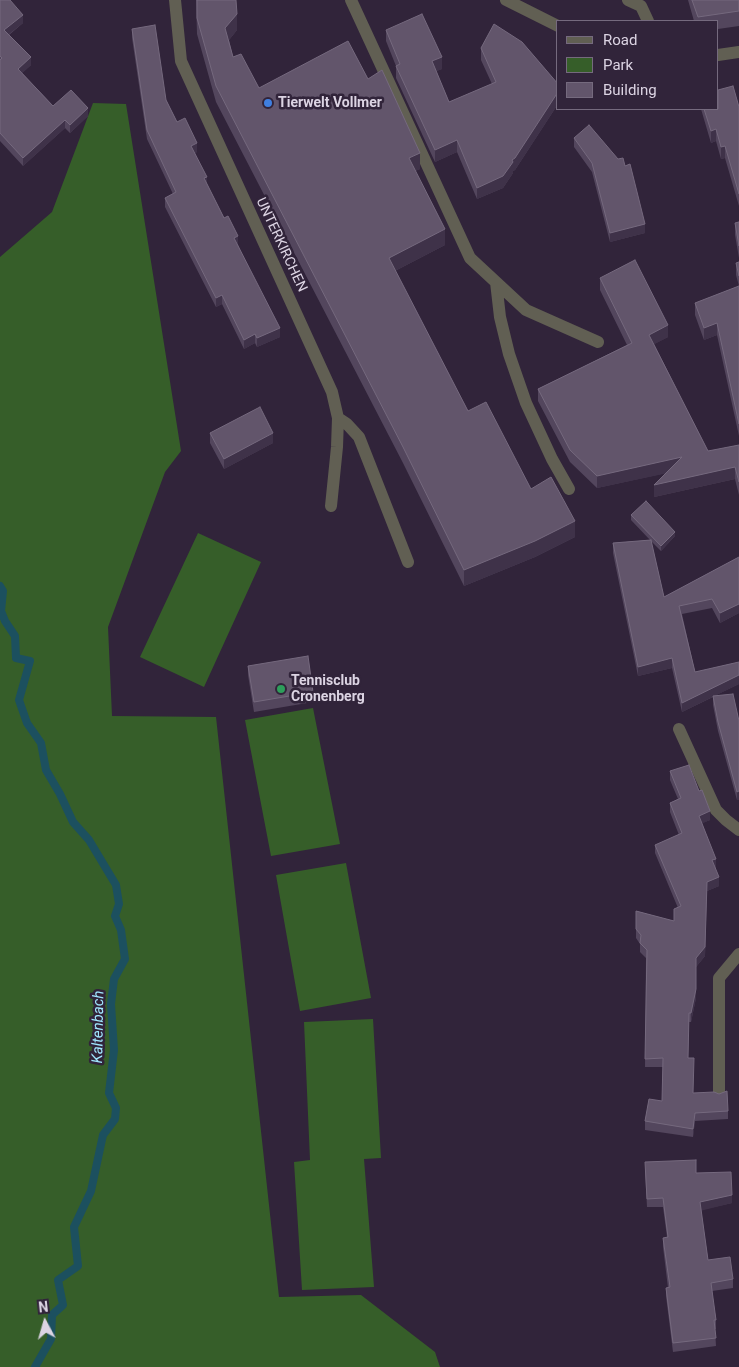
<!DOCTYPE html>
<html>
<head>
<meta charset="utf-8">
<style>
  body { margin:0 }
  #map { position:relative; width:739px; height:1367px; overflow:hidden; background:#31243a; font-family:Roboto,sans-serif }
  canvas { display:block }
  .legend { position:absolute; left:556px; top:20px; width:162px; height:90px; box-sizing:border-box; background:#31243a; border:1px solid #756a7e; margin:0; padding:6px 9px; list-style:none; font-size:15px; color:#dcd4e3 }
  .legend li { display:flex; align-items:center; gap:10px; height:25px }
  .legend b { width:25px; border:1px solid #756a7e }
  .north { position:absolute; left:20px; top:1297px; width:50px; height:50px; -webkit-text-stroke:4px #31243a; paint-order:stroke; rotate:354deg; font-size:14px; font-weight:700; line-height:20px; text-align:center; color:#dcd4e3 }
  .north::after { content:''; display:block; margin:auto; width:18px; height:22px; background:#dcd4e3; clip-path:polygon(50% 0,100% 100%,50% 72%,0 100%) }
</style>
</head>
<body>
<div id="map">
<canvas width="739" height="1367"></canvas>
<ul class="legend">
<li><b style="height:6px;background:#615f53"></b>Road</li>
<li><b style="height:14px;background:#365e29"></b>Park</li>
<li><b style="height:14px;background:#62556b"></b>Building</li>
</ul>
<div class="north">N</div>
</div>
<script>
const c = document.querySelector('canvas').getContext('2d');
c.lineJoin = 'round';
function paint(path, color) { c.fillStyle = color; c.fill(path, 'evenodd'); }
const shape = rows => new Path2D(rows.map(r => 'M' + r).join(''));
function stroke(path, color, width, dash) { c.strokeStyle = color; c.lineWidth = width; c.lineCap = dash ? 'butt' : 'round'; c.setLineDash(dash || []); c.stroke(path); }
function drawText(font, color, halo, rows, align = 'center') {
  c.font = font + ' Roboto,sans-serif'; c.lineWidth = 5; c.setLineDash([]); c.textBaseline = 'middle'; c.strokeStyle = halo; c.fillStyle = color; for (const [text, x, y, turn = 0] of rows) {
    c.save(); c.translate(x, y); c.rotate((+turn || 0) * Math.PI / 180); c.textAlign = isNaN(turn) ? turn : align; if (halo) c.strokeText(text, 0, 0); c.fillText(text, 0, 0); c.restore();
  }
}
const green = shape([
  [93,103,126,104,181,451,165,472,108,627,112,716,216,717,279,1297,361,1295,435,1352,440,1367,0,1367,0,257,52,212],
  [198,533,261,562,204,687,140,657],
  [313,708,340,844,271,856,245,720],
  [346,863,371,998,300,1011,276,875],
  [373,1019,381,1158,364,1159,374,1287,302,1290,294,1162,310,1160,304,1022]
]);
const stream = shape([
  [0,586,3,591,1,611,5,621,15,636,16,658,30,661,19,700,27,723,41,743,46,770,60,794,73,822,89,840,116,885,119,904,115,916,121,930,125,959,114,979,111,1004,114,1050,109,1093,116,1108,115,1119,103,1135,91,1191,74,1227,78,1266,58,1280,63,1305,52,1315,51,1339,35,1367]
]);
const minor = shape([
  [175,0,181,61,332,392,338,418,337,447,331,506],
  [351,0,470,258,526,310,598,342],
  [506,0,558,26],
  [628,0,641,6,648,21],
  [718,55,739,52],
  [496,282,500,317,509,354,526,403,552,459,569,489],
  [338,418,347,424,359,437,408,562],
  [679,729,716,810,726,820,739,830],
  [719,1095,719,978,739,954]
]);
const wall = shape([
  [0,0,23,23,9,35,31,65,22,73,53,106,88,116,70,133,65,128,23,166,0,141],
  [196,0,236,0,237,30,229,40,233,57,259,88,368,79,420,169,415,171,445,245,395,271,468,411,531,489,575,537,535,557,464,586,403,463,216,102,197,34],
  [688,0,739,0,739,26,718,29,718,21,694,21],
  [132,29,177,122,197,152,195,153,207,184,238,245,280,337,257,347,255,343,244,349,222,304,216,307,165,207,165,198,173,194,147,139,132,38],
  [386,30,442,69,436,71,449,102,492,84,481,60,481,48,558,84,558,104,515,170,513,171,513,173,503,188,477,199,457,152,435,162,396,78,396,66,386,41],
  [739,107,739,206,725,158,721,159,716,141,711,143,701,109,718,109],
  [574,138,618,159,625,166,645,233,610,242,592,172,574,147],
  [739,222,739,258,735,235,735,223],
  [739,262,739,436,717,335,704,340,695,315,695,303,739,286,736,275,736,263],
  [600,278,668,337,654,344,708,451,739,445,739,495,735,479,654,497,666,473,597,488,570,462,538,401,538,389,627,345,600,290],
  [210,433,273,443,224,469,210,443],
  [631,515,675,536,661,551,651,541,664,597,739,557,739,613,720,623,712,608,682,614,695,672,739,662,739,684,714,696,739,721,739,800,737,800,718,731,713,705,713,697,682,712,672,668,638,676,613,553,613,543,650,540,631,520],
  [248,666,313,692,313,702,254,712,248,675],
  [670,771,710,820,702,823,716,867,715,868,719,886,707,891,705,956,696,967,696,998,691,1022,689,1022,688,1058,693,1093,728,1111,728,1119,695,1121,693,1137,645,1130,645,1121,662,1101,663,1067,645,1067,646,958,640,952,640,944,636,938,636,911,674,921,678,908,655,853,655,845,679,835,670,812,670,803,678,799,670,780],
  [645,1171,696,1173,732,1203,701,1210,708,1260,733,1279,733,1288,712,1291,716,1320,716,1329,715,1329,716,1346,673,1352,666,1296,666,1288,668,1288,663,1247,663,1238,667,1237,663,1207,647,1207]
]);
const shadedWall = shape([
  [237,14,237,30,225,45,225,28],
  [23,15,23,23,4,38,4,30],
  [31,57,31,65,18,77,18,69],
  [442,57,442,69,432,73,432,61],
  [558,92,558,104,515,170,513,171,513,173,503,188,477,199,477,188,512,160],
  [88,108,88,116,70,133,70,125],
  [65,120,65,128,23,166,23,158],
  [716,129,716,141,711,143,711,131],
  [457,140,457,152,435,162,435,150],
  [197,143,197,152,191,155,191,146],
  [725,146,725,158,721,159,721,147],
  [420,153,420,169,409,174,409,158],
  [207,177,207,185,204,178],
  [645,224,645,233,610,242,610,233],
  [445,229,445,245,389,274,389,258],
  [238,236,238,245,234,247,234,238],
  [222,295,222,304,216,307,216,298],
  [717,323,717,335,704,340,704,328],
  [668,325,668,337,649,347,649,335],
  [280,328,280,337,257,347,257,338],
  [255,334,255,343,244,349,244,340],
  [273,433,273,443,224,469,224,459],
  [682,457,682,470,597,488,597,476],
  [735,467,735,479,654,497,654,485],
  [575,521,575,537,535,557,464,586,464,570],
  [675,532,675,536,661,551,661,546],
  [739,604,739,613,720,623,720,613],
  [672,658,672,668,638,676,638,667],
  [739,675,739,684,682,712,682,703],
  [739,791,739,800,737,800,737,792],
  [710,811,710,820,699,825,699,816],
  [716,859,716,867,712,869,712,860],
  [719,877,719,886,707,891,705,956,696,967,696,998,691,1022,691,1013,696,958,707,882],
  [695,1113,695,1121,693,1137,693,1129],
  [732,1195,732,1203,700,1211,700,1202]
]);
const building = shape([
  [0,0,10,0,23,15,4,30,31,57,18,69,53,106,71,90,88,108,70,125,65,120,23,158,0,133,0,60,2,58,0,56,0,0],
  [197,0,236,0,237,14,225,28,233,57,241,54,259,88,348,41,368,79,382,70,420,153,409,158,445,229,389,258,468,411,486,402,531,489,551,477,575,521,535,541,464,570,403,447,216,86,197,18,197,0],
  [692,0,739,0,739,11,698,17,692,0],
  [422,14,442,57,432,61,449,102,496,82,481,48,494,24,522,42,558,84,558,92,515,158,512,160,513,162,503,176,477,188,457,140,435,150,396,66,400,64,386,30,422,14],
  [155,25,166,100,177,122,185,118,197,143,191,146,207,177,204,178,224,218,228,216,238,236,234,238,280,328,257,338,255,334,244,340,222,295,216,298,165,198,176,192,147,130,132,29,155,25],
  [733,86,739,107,739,194,725,146,721,147,716,129,711,131,704,109,718,109,718,90,733,86],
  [589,125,618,159,623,158,625,166,630,164,645,224,610,233,592,163,574,138,589,125],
  [739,222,739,246,735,223,739,222],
  [635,260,668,325,649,335,708,451,739,445,739,482,735,467,654,485,682,457,597,476,570,450,538,389,632,343,600,278,635,260],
  [739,262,739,276,736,263,739,262],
  [739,286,739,424,717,323,704,328,695,303,739,286],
  [260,407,273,433,224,459,210,433,260,407],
  [646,501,675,532,661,546,631,515,646,501],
  [651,540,664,597,739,557,739,604,720,613,712,599,679,606,695,672,739,662,739,675,682,703,672,658,638,667,613,543,651,540],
  [308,656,313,692,254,702,248,666,308,656],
  [733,694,739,721,739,791,737,792,718,722,713,696,733,694],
  [689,765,699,791,702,790,710,811,699,816,716,859,712,860,719,877,707,882,705,947,696,958,696,989,691,1013,689,1013,688,1058,694,1058,693,1093,714,1092,719,1094,727,1091,728,1111,695,1113,693,1129,645,1121,649,1099,662,1101,663,1058,645,1059,647,950,640,943,641,935,636,929,636,911,674,921,674,909,681,906,655,845,682,833,670,803,681,798,670,771,689,765],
  [696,1160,696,1173,731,1172,732,1195,700,1202,708,1260,730,1257,733,1279,711,1283,716,1320,714,1320,716,1338,673,1343,666,1288,670,1287,663,1238,668,1237,663,1198,647,1199,645,1162,696,1160]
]);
const markers = [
  [268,103,5,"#3f7fe0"],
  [281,689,5,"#2e9e5b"]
];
const poiNames = [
  ["Tierwelt Vollmer",278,103],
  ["Tennisclub",291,681],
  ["Cronenberg",291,697]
];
const streetNames = [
  ["UNTERKIRCHEN",281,245,65]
];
const waterNames = [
  ["Kaltenbach",99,1027,-89]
];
paint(green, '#365e29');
stroke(stream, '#1c505f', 8);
stroke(minor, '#615f53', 12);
paint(wall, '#53465d');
paint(shadedWall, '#3f3249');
paint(building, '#62556b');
stroke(building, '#75697e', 1);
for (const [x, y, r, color] of markers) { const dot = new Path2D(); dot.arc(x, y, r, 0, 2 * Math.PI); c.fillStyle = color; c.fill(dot); stroke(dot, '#31243a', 2); }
drawText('bold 14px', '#dcd4e3', '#31243a', poiNames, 'left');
drawText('14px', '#dcd4e3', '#31243a', streetNames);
drawText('italic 15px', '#a0e7fe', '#31243a', waterNames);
</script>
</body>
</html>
